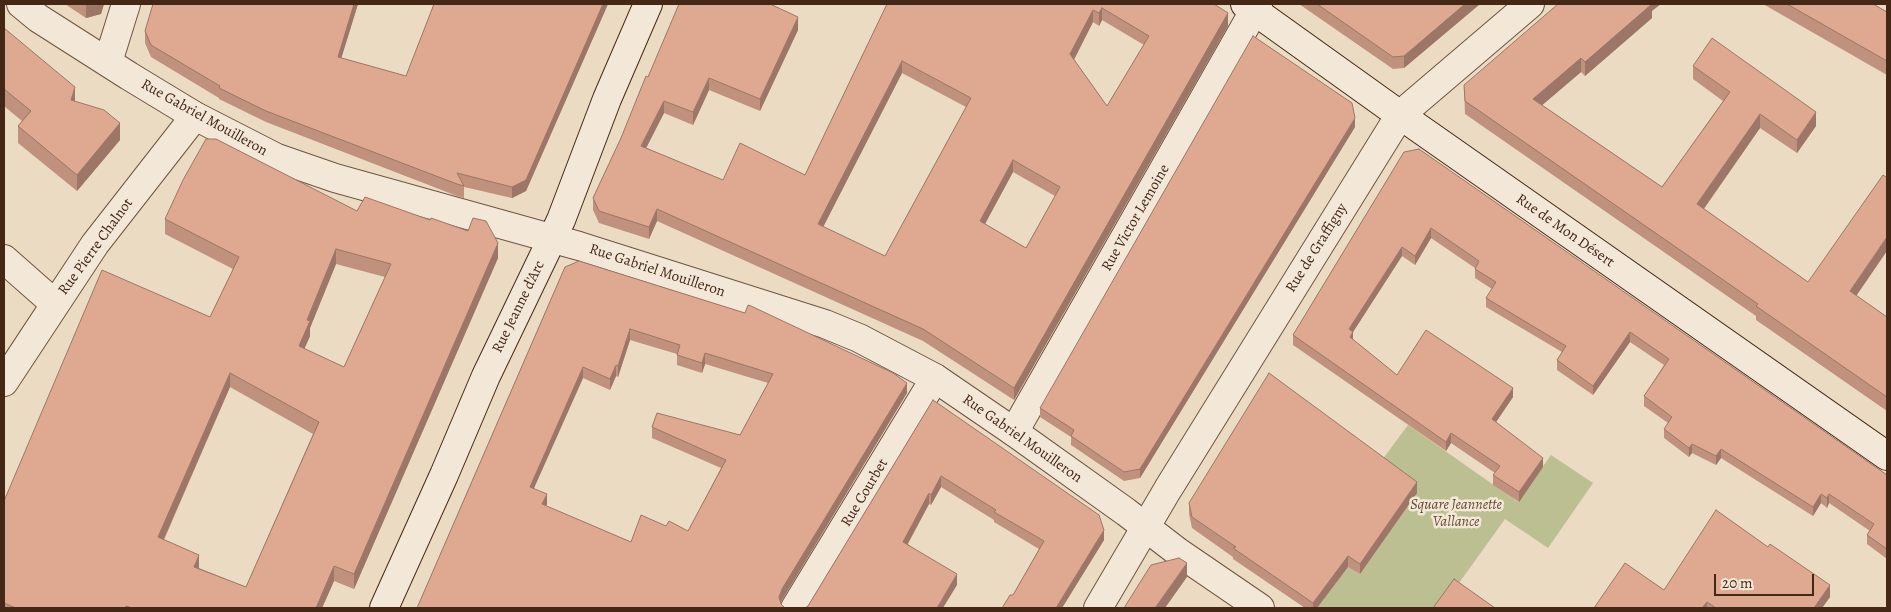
<!DOCTYPE html>
<html>
<head>
<meta charset="utf-8">
<style>
  body { margin:0 }
  #map { position:relative; width:1891px; height:612px; overflow:hidden; background:#ecdbc3; font-family:Alegreya,serif }
  canvas { display:block }
  .frame { position:absolute; inset:0; border:5px solid #452715; pointer-events:none }
  .scale { position:absolute; left:1714px; top:574px; width:100px; height:22px; box-sizing:border-box; border:2px solid #452715; border-top:0; padding-left:6px; font-size:15px; line-height:18px; white-space:nowrap; color:#452715; -webkit-text-stroke:4px #f3e8d8; paint-order:stroke }
</style>
</head>
<body>
<div id="map">
<canvas width="1891" height="612"></canvas>
<div class="frame"></div>
<div class="scale">20 m</div>
</div>
<script>
const c = document.querySelector('canvas').getContext('2d');
c.lineJoin = 'round';
function paint(path, color) { c.fillStyle = color; c.fill(path, 'evenodd'); }
const shape = rows => new Path2D(rows.map(r => 'M' + r).join(''));
function stroke(path, color, width, dash) { c.strokeStyle = color; c.lineWidth = width; c.lineCap = dash ? 'butt' : 'round'; c.setLineDash(dash || []); c.stroke(path); }
function drawText(font, color, halo, rows, align = 'center') {
  c.font = font + ' Alegreya,serif'; c.lineWidth = 5; c.setLineDash([]); c.textBaseline = 'middle'; c.strokeStyle = halo; c.fillStyle = color; for (const [text, x, y, turn = 0] of rows) {
    c.save(); c.translate(x, y); c.rotate((+turn || 0) * Math.PI / 180); c.textAlign = isNaN(turn) ? turn : align; if (halo) c.strokeText(text, 0, 0); c.fillText(text, 0, 0); c.restore();
  }
}
const green = shape([
  [1408,425,1518,502,1551,455,1593,483,1548,548,1505,519,1441,608,1317,608,1348,567,1360,574,1417,493,1379,464]
]);
const minor = shape([
  [108,62,126,4],
  [4,259,55,304],
  [4,382,95,244,195,116],
  [1014,432,1258,4],
  [795,608,935,378],
  [1098,608,1168,489,1400,115,1530,4]
]);
const tertiary = shape([
  [21,4,38,18,129,76,195,116,277,158,335,178,579,246,825,324,859,338,935,378,1014,432,1126,512,1178,552,1260,608]
]);
const secondary = shape([
  [1245,4,1400,115,1887,456],
  [384,608,444,475,486,376,561,220,607,99,648,4]
]);
const wall = shape([
  [65,4,104,4,101,14,86,18],
  [153,4,358,4,341,58,406,76,434,5,430,4,608,4,526,191,512,198,464,187,464,198,457,196,266,122,219,99,219,98,151,57,145,43,145,31],
  [887,4,1214,4,1228,26,1014,400,923,341,657,221,649,239,599,223,593,210,593,198,621,138,648,77,798,30,760,111,709,90,693,125,664,113,646,148,723,180,805,175],
  [1102,20,1144,45,1107,106,1074,60,1093,22,1099,26],
  [902,73,966,107,885,256,823,227],
  [1013,172,1055,196,1026,248,985,224],
  [1299,4,1480,4,1404,68,1393,69],
  [1763,4,1873,4,1887,12,1887,75],
  [1652,11,1652,18,1585,76,1581,72,1542,105,1662,187,1723,101,1693,79,1693,66,1816,126,1797,153,1760,128,1704,209,1808,282,1857,296,1887,317,1887,411,1756,320,1756,316,1465,114,1464,85],
  [4,28,75,101,120,140,77,191,18,143,18,126,22,121,4,106],
  [1355,127,1140,478,1124,481,1071,445,1071,437,1040,417,1040,408],
  [1404,152,1887,475,1887,559,1867,544,1867,535,1870,531,1829,503,1827,508,1821,503,1813,516,1721,458,1716,465,1692,453,1689,457,1664,438,1664,429,1668,423,1644,406,1644,396,1664,365,1630,342,1593,395,1557,370,1557,360,1562,352,1486,307,1486,298,1492,289,1475,278,1475,268,1431,238,1415,265,1402,256,1353,332,1353,340,1397,375,1513,397,1496,422,1543,467,1519,502,1493,485,1493,475,1495,473,1451,443,1446,451,1293,345,1293,335],
  [357,211,498,258,354,589,334,581,322,608,4,608,4,501,210,317,233,269,165,234,165,219],
  [336,264,385,277,344,367,304,349,310,336,310,328],
  [230,387,313,434,246,587,199,568,164,540],
  [565,267,907,393,782,600,781,604,417,608],
  [630,340,677,354,677,365,702,373,705,364,768,383,740,435,652,427,652,438,721,468,688,531,666,526,631,542,546,506,547,504,534,488,583,378,610,390,616,376,618,377],
  [933,400,1104,540,1062,608,1002,608,1013,595,1039,549,994,522,994,520,941,487,931,505,929,504,908,544,957,585,808,606],
  [1417,493,1360,574,1348,567,1317,608,1305,608,1233,559,1233,557,1192,528,1189,514,1189,503],
  [1664,590,1830,597,1822,608,1594,608]
]);
const shadedWall = shape([
  [86,4,104,4,101,14,86,18],
  [354,4,358,4,338,69,338,57],
  [603,4,608,4,526,191,512,198,512,187],
  [1465,4,1480,4,1404,68,1404,56],
  [1650,4,1661,4,1652,11,1652,18,1585,76,1585,62],
  [1102,8,1102,20,1099,26,1099,13],
  [1093,10,1093,22,1070,67,1070,54],
  [1228,13,1228,26,1014,400,1014,388],
  [798,17,798,30,760,111,760,99],
  [1581,58,1581,72,1533,113,1533,99],
  [902,61,902,73,818,237,818,224],
  [709,78,709,90,693,125,693,112],
  [75,87,75,104,71,100],
  [664,101,664,113,641,158,641,146],
  [1816,112,1816,126,1797,153,1797,140],
  [1760,114,1760,128,1697,218,1697,204],
  [1355,118,1355,127,1140,478,1140,469],
  [120,123,120,140,77,191,77,175],
  [1013,160,1013,172,980,233,980,221],
  [657,209,657,221,649,239,649,227],
  [1431,228,1431,238,1415,265,1415,256],
  [1887,237,1887,251,1850,305,1850,291],
  [498,243,498,258,354,589,354,574],
  [1402,247,1402,256,1353,332,1353,342,1350,347,1349,329],
  [336,249,336,264,310,328,310,336,299,361,299,346,307,320],
  [630,329,630,340,618,377,618,366],
  [1630,332,1630,342,1593,395,1593,386],
  [705,353,705,364,702,373,702,363],
  [616,365,616,376,610,390,610,379],
  [583,367,583,378,530,497,530,487],
  [230,373,230,387,158,552,158,537],
  [907,383,907,393,782,600,779,607,779,597,782,589],
  [1513,388,1513,397,1492,428,1492,419],
  [1451,433,1451,443,1446,451,1446,442],
  [1692,444,1692,453,1689,457,1689,448],
  [1721,449,1721,458,1716,465,1716,456],
  [1543,458,1543,467,1519,502,1519,492],
  [941,476,941,487,931,505,931,495],
  [1417,482,1417,493,1360,574,1360,564],
  [929,493,929,504,903,552,903,542],
  [547,494,547,504,542,515,542,504],
  [1821,494,1821,503,1813,516,1813,507],
  [1829,494,1829,503,1827,508,1827,498],
  [1104,530,1104,540,1062,608,1056,608],
  [199,555,199,570,194,567],
  [1348,556,1348,567,1317,608,1313,608,1313,603],
  [1187,563,1187,577,1165,608,1155,608],
  [334,566,334,581,322,608,316,608],
  [957,574,957,585,943,608,937,608],
  [1830,585,1830,597,1822,608,1814,608],
  [1707,602,1707,608,1702,608]
]);
const building = shape([
  [153,4,354,4,338,57,406,76,434,4,603,4,526,180,512,187,457,173,464,186,457,184,266,111,219,88,220,86,151,45,145,31,153,4],
  [679,4,770,4,798,17,760,99,709,78,693,112,664,101,641,146,723,180,740,143,805,175,887,4,1214,4,1228,13,1014,388,923,329,657,209,649,227,599,211,593,198,621,138,646,76,648,77,679,4],
  [1102,8,1149,36,1107,106,1070,54,1093,10,1099,13,1102,8],
  [902,61,971,98,885,256,818,224,902,61],
  [1013,160,1060,187,1026,248,980,221,1013,160],
  [1317,4,1465,4,1404,56,1393,57,1317,4],
  [1558,4,1652,4,1585,62,1581,58,1533,99,1662,187,1730,92,1693,66,1712,38,1816,112,1797,140,1760,114,1697,204,1808,282,1883,175,1886,177,1887,176,1887,237,1850,291,1887,317,1887,397,1756,306,1758,304,1465,101,1464,85,1558,4],
  [1787,4,1873,4,1887,12,1887,61,1787,4],
  [4,28,75,87,71,100,104,110,120,123,77,175,18,126,31,111,4,89,4,28],
  [1253,36,1352,103,1355,118,1140,469,1124,472,1071,436,1074,430,1040,408,1253,36],
  [206,139,216,139,357,211,365,197,430,220,431,218,468,231,473,218,486,221,498,243,354,574,334,566,316,608,132,608,126,606,125,608,16,608,4,603,4,501,102,270,210,317,239,257,165,219,183,180,206,139],
  [336,249,391,264,344,367,299,346,310,321,307,320,336,249],
  [230,373,319,422,246,587,194,567,199,555,158,537,230,373],
  [1419,149,1887,475,1887,549,1867,535,1874,524,1829,494,1827,498,1821,494,1813,507,1721,449,1716,456,1692,444,1689,448,1664,429,1672,417,1644,396,1669,359,1630,332,1593,386,1557,360,1566,346,1486,298,1496,282,1475,269,1479,261,1431,228,1415,256,1402,247,1349,329,1353,332,1350,337,1397,375,1426,330,1513,388,1492,419,1543,458,1519,492,1493,475,1500,466,1451,433,1446,442,1293,335,1404,152,1419,149],
  [579,261,745,313,748,305,751,306,893,373,907,383,782,589,779,597,781,604,785,608,417,608,565,267,579,261],
  [630,329,680,345,677,355,702,363,705,353,773,374,740,435,657,413,652,427,726,460,688,531,669,521,666,526,641,515,631,542,542,504,547,494,530,487,583,367,610,379,616,365,618,366,630,329],
  [1269,373,1417,482,1360,564,1348,556,1313,603,1233,548,1236,547,1192,517,1189,503,1269,373],
  [933,400,1099,515,1104,530,1056,608,1002,608,1010,595,1013,595,1044,541,994,512,996,510,941,476,931,495,929,493,903,542,957,574,937,608,805,608,808,606,933,400],
  [1716,510,1768,547,1770,544,1830,585,1814,608,1716,608,1707,602,1702,608,1594,608,1625,563,1664,590,1716,510],
  [1179,558,1187,563,1155,608,1124,608,1151,565,1179,558],
  [1454,579,1495,608,1433,608,1454,579]
]);
const streetNames = [
  ["Rue Gabriel Mouilleron",204,118,29],
  ["Rue Victor Lemoine",1136,218,-60],
  ["Rue de Mon Désert",1565,231,35],
  ["Rue Pierre Chalnot",96,247,-54],
  ["Rue de Graffigny",1317,248,-58],
  ["Rue Gabriel Mouilleron",657,271,18],
  ["Rue Jeanne d'Arc",519,307,-64],
  ["Rue Gabriel Mouilleron",1022,439,35],
  ["Rue Courbet",865,493,-59]
];
const parkNames = [
  ["Square Jeannette",1456,505],
  ["Vallance",1456,522]
];
paint(green, '#bbbf91');
stroke(minor, '#6f5440', 30);
stroke(tertiary, '#6f5440', 30);
stroke(secondary, '#452715', 30);
stroke(minor, '#f3e8d8', 28);
stroke(tertiary, '#f3e8d8', 28);
stroke(secondary, '#f3e8d8', 28);
paint(wall, '#c0917d');
paint(shadedWall, '#9c7666');
paint(building, '#dfa991');
stroke(building, '#9c7666', 1);
drawText('15px', '#452715', '#f3e8d8', streetNames);
drawText('italic 15px', '#624d34', '#f3e8d8', parkNames);
</script>
</body>
</html>
